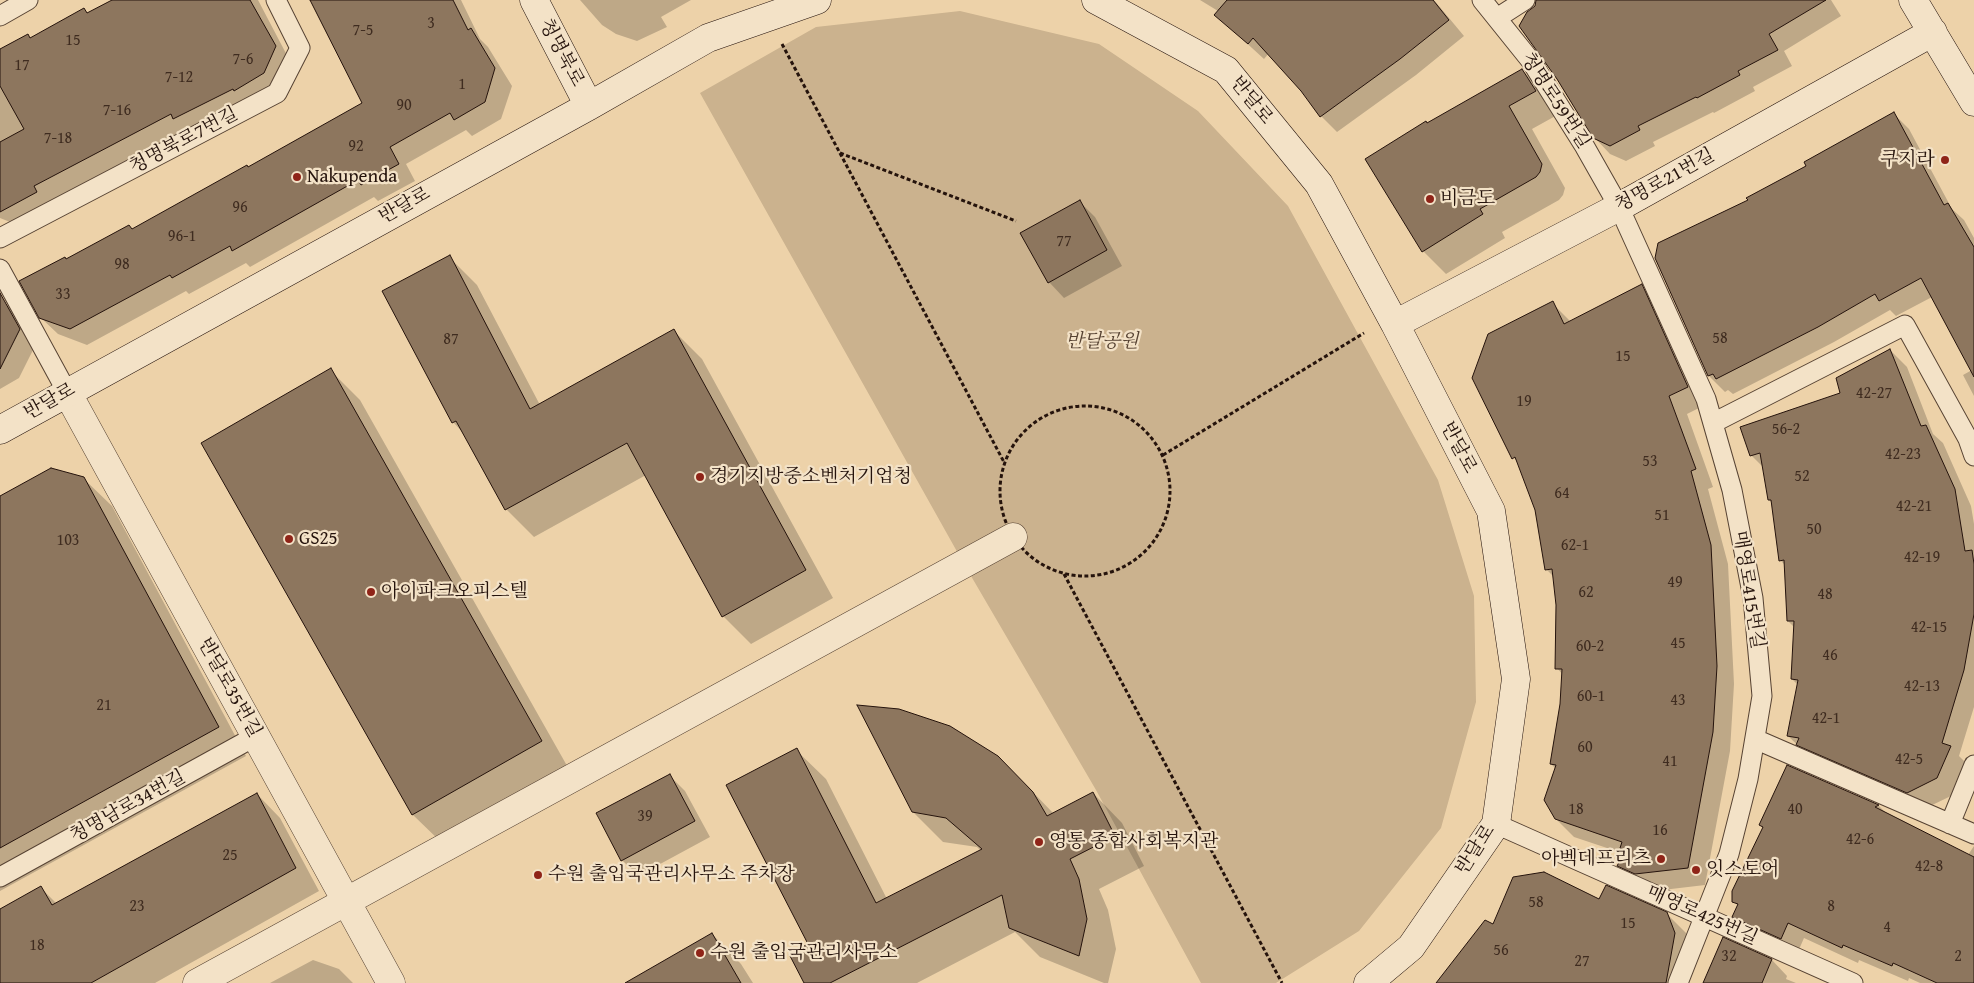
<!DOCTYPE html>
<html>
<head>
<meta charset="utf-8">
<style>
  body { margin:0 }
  canvas { display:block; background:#edd2a9 }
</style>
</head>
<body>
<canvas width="1974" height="983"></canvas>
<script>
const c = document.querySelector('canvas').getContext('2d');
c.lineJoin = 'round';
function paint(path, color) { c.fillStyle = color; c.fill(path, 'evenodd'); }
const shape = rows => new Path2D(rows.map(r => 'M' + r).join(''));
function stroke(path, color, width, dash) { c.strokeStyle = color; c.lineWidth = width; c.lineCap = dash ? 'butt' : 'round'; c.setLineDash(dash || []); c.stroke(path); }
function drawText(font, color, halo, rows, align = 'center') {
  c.font = font + ' "Gentium Book Plus","Noto Serif KR",serif'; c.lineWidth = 4.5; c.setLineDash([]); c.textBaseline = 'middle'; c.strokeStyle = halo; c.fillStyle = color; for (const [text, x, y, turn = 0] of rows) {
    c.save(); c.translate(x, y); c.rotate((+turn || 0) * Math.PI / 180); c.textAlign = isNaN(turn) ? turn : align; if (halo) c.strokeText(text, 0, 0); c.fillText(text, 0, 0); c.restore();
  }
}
const green = shape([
  [960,11,1099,44,1198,111,1288,206,1438,480,1474,596,1476,702,1441,828,1359,931,1276,983,1201,983,1096,790,964,564,700,93,816,27]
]);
const shadow = shape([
  [114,0,258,0,291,63,280,89,20,226,0,218,0,51,30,39,84,9,89,14],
  [311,0,461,0,480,39,488,47,512,86,501,119,472,136,466,130,406,164,415,181,378,201,374,197,250,267,246,263,189,294,186,291,87,345,58,334,40,317,66,260,129,226,133,230,249,169,364,103],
  [580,0,691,0,661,17,667,27,637,41,616,34,602,25],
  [1200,0,1434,0,1464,36,1416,75,1337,132,1321,116,1302,90,1269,53,1264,59,1216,15,1218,11],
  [1553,0,1831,0,1841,16,1784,51,1792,66,1753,87,1755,91,1714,113,1713,112,1653,142,1655,146,1626,161,1610,154,1594,137],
  [1522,70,1545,93,1559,114,1532,129,1565,188,1563,195,1559,200,1502,232,1505,238,1446,274,1423,251,1428,124],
  [1894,114,1909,129,1952,209,1964,220,1974,238,1974,396,1963,375,1972,370,1932,297,1896,316,1890,310,1834,342,1733,394,1728,390,1725,392,1709,376,1656,258],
  [1080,202,1095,217,1122,266,1064,298,1049,282],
  [449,257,477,285,540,405,674,331,702,359,833,598,751,644,723,616,646,475,534,537,506,509,466,436,453,422],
  [1641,286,1659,303,1705,405,1687,414,1713,487,1708,489,1728,564,1734,684,1730,751,1705,885,1654,891,1636,883,1619,865,1625,854,1574,837,1556,819,1556,769,1551,764,1562,705,1563,675,1557,668,1557,605,1554,577,1546,569,1536,510,1519,464,1514,458,1474,378,1552,303,1571,322],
  [4,302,20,317,35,346,19,378,0,389,0,304],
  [1890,350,1907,367,1933,434,1943,443,1971,506,1974,524,1974,707,1959,756,1967,764,1953,795,1924,809,1805,752,1788,736,1798,685,1792,679,1795,628,1788,621,1785,565,1780,560,1772,503,1769,500,1764,468,1751,455,1841,393],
  [330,370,360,400,570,771,443,844,413,815,203,443],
  [83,478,112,506,246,756,0,891,0,497],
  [796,750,826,779,887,899,981,851,977,847,943,842,913,812,1028,787,1054,814,1093,793,1122,823,1144,866,1099,889,1108,910,1116,949,1108,983,1104,983,1040,957,1015,932,917,983,805,983,810,945],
  [1787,767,1879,806,1888,815,1968,855,1974,846,1974,983,1920,983,1909,978,1908,981,1859,960,1858,963,1804,938,1797,954,1749,932,1734,917,1738,906,1734,901,1763,828,1760,825],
  [669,775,685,791,710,837,638,876,622,860],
  [257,794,280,818,319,891,155,983,0,983,0,910,41,888,57,904],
  [1599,901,1666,913,1686,933,1694,953,1688,983,1437,983,1493,926],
  [712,934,741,964,753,983,648,983],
  [1724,939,1772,960,1787,976,1786,979,1796,983,1705,983],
  [313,960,339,969,353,983,270,983]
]);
const building = shape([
  [112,0,250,0,276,46,264,73,234,91,233,89,173,119,171,114,34,186,37,192,0,212,0,142,24,129,0,86,0,49,28,34,30,38,84,8,87,13,112,0],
  [310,0,453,0,468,30,471,28,495,68,485,102,454,120,450,113,390,147,399,164,361,185,358,180,232,251,230,246,172,278,170,275,70,329,39,318,19,281,65,257,66,259,129,225,132,229,247,165,248,167,362,103,310,0],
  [1227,0,1433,0,1449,20,1400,59,1320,117,1301,91,1253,38,1248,44,1214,15,1227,0],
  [1536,0,1826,0,1769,34,1778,50,1738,71,1740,75,1697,98,1696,97,1638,126,1640,130,1610,146,1593,138,1557,79,1519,26,1527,12,1535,6,1536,0],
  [1522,69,1536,91,1509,106,1542,164,1540,172,1536,177,1480,209,1483,214,1422,252,1365,159,1426,121,1427,123,1522,69],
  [1894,112,1944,205,1948,203,1974,247,1974,377,1921,278,1879,301,1875,294,1818,327,1716,379,1713,374,1708,376,1655,258,1658,243,1748,200,1746,198,1806,166,1804,162,1894,112],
  [1080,200,1107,250,1048,283,1020,233,1080,200],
  [450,255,530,409,674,329,806,570,722,617,627,443,505,510,456,421,452,423,382,291,450,255],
  [1642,284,1688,387,1669,396,1696,469,1691,471,1711,545,1717,666,1713,732,1688,868,1635,874,1617,866,1625,851,1620,848,1622,842,1555,819,1544,800,1556,765,1550,764,1560,704,1562,669,1555,669,1556,605,1552,569,1545,570,1535,510,1515,457,1512,459,1472,378,1488,334,1553,301,1564,324,1642,284],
  [0,293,20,329,0,369,0,293],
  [1890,349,1921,426,1926,425,1955,489,1965,551,1972,550,1974,564,1974,614,1964,670,1942,743,1951,746,1937,778,1907,793,1796,745,1799,738,1787,736,1798,680,1791,679,1794,621,1787,621,1784,560,1779,561,1771,500,1768,500,1760,453,1750,456,1740,427,1840,393,1836,378,1890,349],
  [331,368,542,741,412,815,201,443,331,368],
  [51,468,84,477,219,727,0,848,0,496,51,468],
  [857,705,899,709,950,726,998,756,1033,792,1047,816,1093,792,1115,836,1070,859,1079,879,1087,919,1079,956,1009,928,1002,895,830,983,804,983,789,954,808,944,726,785,797,748,876,903,982,849,946,818,912,812,857,705],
  [1787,765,1879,805,1875,807,1974,857,1974,983,1937,983,1893,963,1892,966,1843,945,1842,948,1788,923,1781,939,1732,917,1738,904,1732,902,1732,891,1763,827,1759,825,1787,765],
  [670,774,695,821,621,861,596,813,670,774],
  [257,793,296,868,91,983,0,983,0,909,41,886,52,905,257,793],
  [1544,872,1599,899,1606,885,1667,912,1675,933,1666,983,1436,983,1485,920,1493,924,1513,877,1544,872],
  [712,933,741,983,625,983,712,933],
  [1723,937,1772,959,1762,983,1703,983,1723,937]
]);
const path = shape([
  [782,44,1005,464],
  [840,153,1016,221],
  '1000 491a85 85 0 1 1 170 0a85 85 0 1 1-170 0Z',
  [1163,455,1364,333],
  [1064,574,1282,983]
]);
const lane = shape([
  [1482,0,1531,61,1585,147,1619,207,1706,399,1732,490,1753,598,1762,696,1748,779,1729,854,1678,983],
  [0,16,28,0],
  [1497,18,1525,0],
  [0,238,277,93,300,48,276,0],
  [0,269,67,392],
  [1713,423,1905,325,1968,439,1974,456],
  [1755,739,1974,834],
  [1496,824,1853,983],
  [1950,824,1974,765],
  [0,877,256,736]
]);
const street = shape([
  [67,392,391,983],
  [197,983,1013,537]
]);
const secondary = shape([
  [534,0,589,106],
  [1096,0,1226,70,1319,184,1395,324,1491,511,1516,679,1496,824,1411,947,1368,983],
  [1913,0,1974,102],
  [1395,324,1619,207,1933,32],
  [0,430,589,106,708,38,817,0]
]);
const markers = [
  [1945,160,5,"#8f2418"],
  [297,177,5,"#8f2418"],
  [1430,199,5,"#8f2418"],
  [700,477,5,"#8f2418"],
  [289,539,5,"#8f2418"],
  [371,592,5,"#8f2418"],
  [1039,842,5,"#8f2418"],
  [1661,859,5,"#8f2418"],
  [1696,870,5,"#8f2418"],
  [538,875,5,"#8f2418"],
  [700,953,5,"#8f2418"]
];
const numberNames = [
  ["3",431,24],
  ["7-5",363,31],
  ["15",73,41],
  ["7-6",243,60],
  ["17",22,66],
  ["7-12",179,78],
  ["1",462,85],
  ["90",404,106],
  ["7-16",117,111],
  ["7-18",58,139],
  ["92",356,147],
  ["96",240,208],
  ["96-1",182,237],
  ["77",1064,242],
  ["98",122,265],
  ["33",63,295],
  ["58",1720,339],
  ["87",451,340],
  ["15",1623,357],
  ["42-27",1874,394],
  ["19",1524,402],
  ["56-2",1786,430],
  ["42-23",1903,455],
  ["53",1650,462],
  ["52",1802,477],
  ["64",1562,494],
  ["42-21",1914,507],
  ["51",1662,516],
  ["50",1814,530],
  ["103",68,541],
  ["62-1",1575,546],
  ["42-19",1922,558],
  ["49",1675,583],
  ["62",1586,593],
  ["48",1825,595],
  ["42-15",1929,628],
  ["45",1678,644],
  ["60-2",1590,647],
  ["46",1830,656],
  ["42-13",1922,687],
  ["60-1",1591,697],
  ["43",1678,701],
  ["21",104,706],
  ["42-1",1826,719],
  ["60",1585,748],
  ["42-5",1909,760],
  ["41",1670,762],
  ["18",1576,810],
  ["40",1795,810],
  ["39",645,817],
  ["16",1660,831],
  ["42-6",1860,840],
  ["25",230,856],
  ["42-8",1929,867],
  ["58",1536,903],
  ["23",137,907],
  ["8",1831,907],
  ["15",1628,924],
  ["4",1887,928],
  ["18",37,946],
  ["56",1501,951],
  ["32",1729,957],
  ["2",1958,957],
  ["27",1582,962]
];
const streetNames = [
  ["청명북로",561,53,62],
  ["반달로",1251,101,51],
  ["청명로59번길",1555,101,57],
  ["청명북로7번길",184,141,-28],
  ["청명로21번길",1665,181,-29],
  ["반달로",405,206,-29],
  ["반달로",50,402,-29],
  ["반달로",1458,448,62],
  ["매영로415번길",1748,590,81],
  ["반달로35번길",229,688,61],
  ["청명남로34번길",128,807,-29],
  ["반달로",1476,850,-57],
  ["매영로425번길",1702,916,24]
];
const poiNames = [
  ["쿠지라",1935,160,"right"],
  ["Nakupenda",307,177],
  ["비금도",1440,199],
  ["경기지방중소벤처기업청",710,477],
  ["GS25",299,539],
  ["아이파크오피스텔",381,592],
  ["영통 종합사회복지관",1049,842],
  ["아벡데프리츠",1651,859,"right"],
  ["잇스토어",1706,870],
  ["수원 출입국관리사무소 주차장",548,875],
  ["수원 출입국관리사무소",710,953]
];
const parkNames = [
  ["반달공원",1102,342]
];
paint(green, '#cbb28e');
paint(shadow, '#0003');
paint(building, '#8d765e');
stroke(building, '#25130c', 1);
stroke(lane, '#574333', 21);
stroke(street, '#574333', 29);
stroke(secondary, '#25130c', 29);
stroke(path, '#25130c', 3, [4, 2.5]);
stroke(lane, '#f3e2c7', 19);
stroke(street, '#f3e2c7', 28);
stroke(secondary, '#f3e2c7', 28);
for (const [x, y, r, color] of markers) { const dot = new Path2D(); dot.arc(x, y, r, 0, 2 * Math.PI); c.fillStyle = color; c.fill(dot); stroke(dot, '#f3e2c7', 2); }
drawText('16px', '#3f2c20', null, numberNames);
drawText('19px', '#25130c', '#f3e2c7', streetNames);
drawText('19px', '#25130c', '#f3e2c7', poiNames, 'left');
drawText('italic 19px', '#574333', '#f3e2c7', parkNames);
</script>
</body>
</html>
